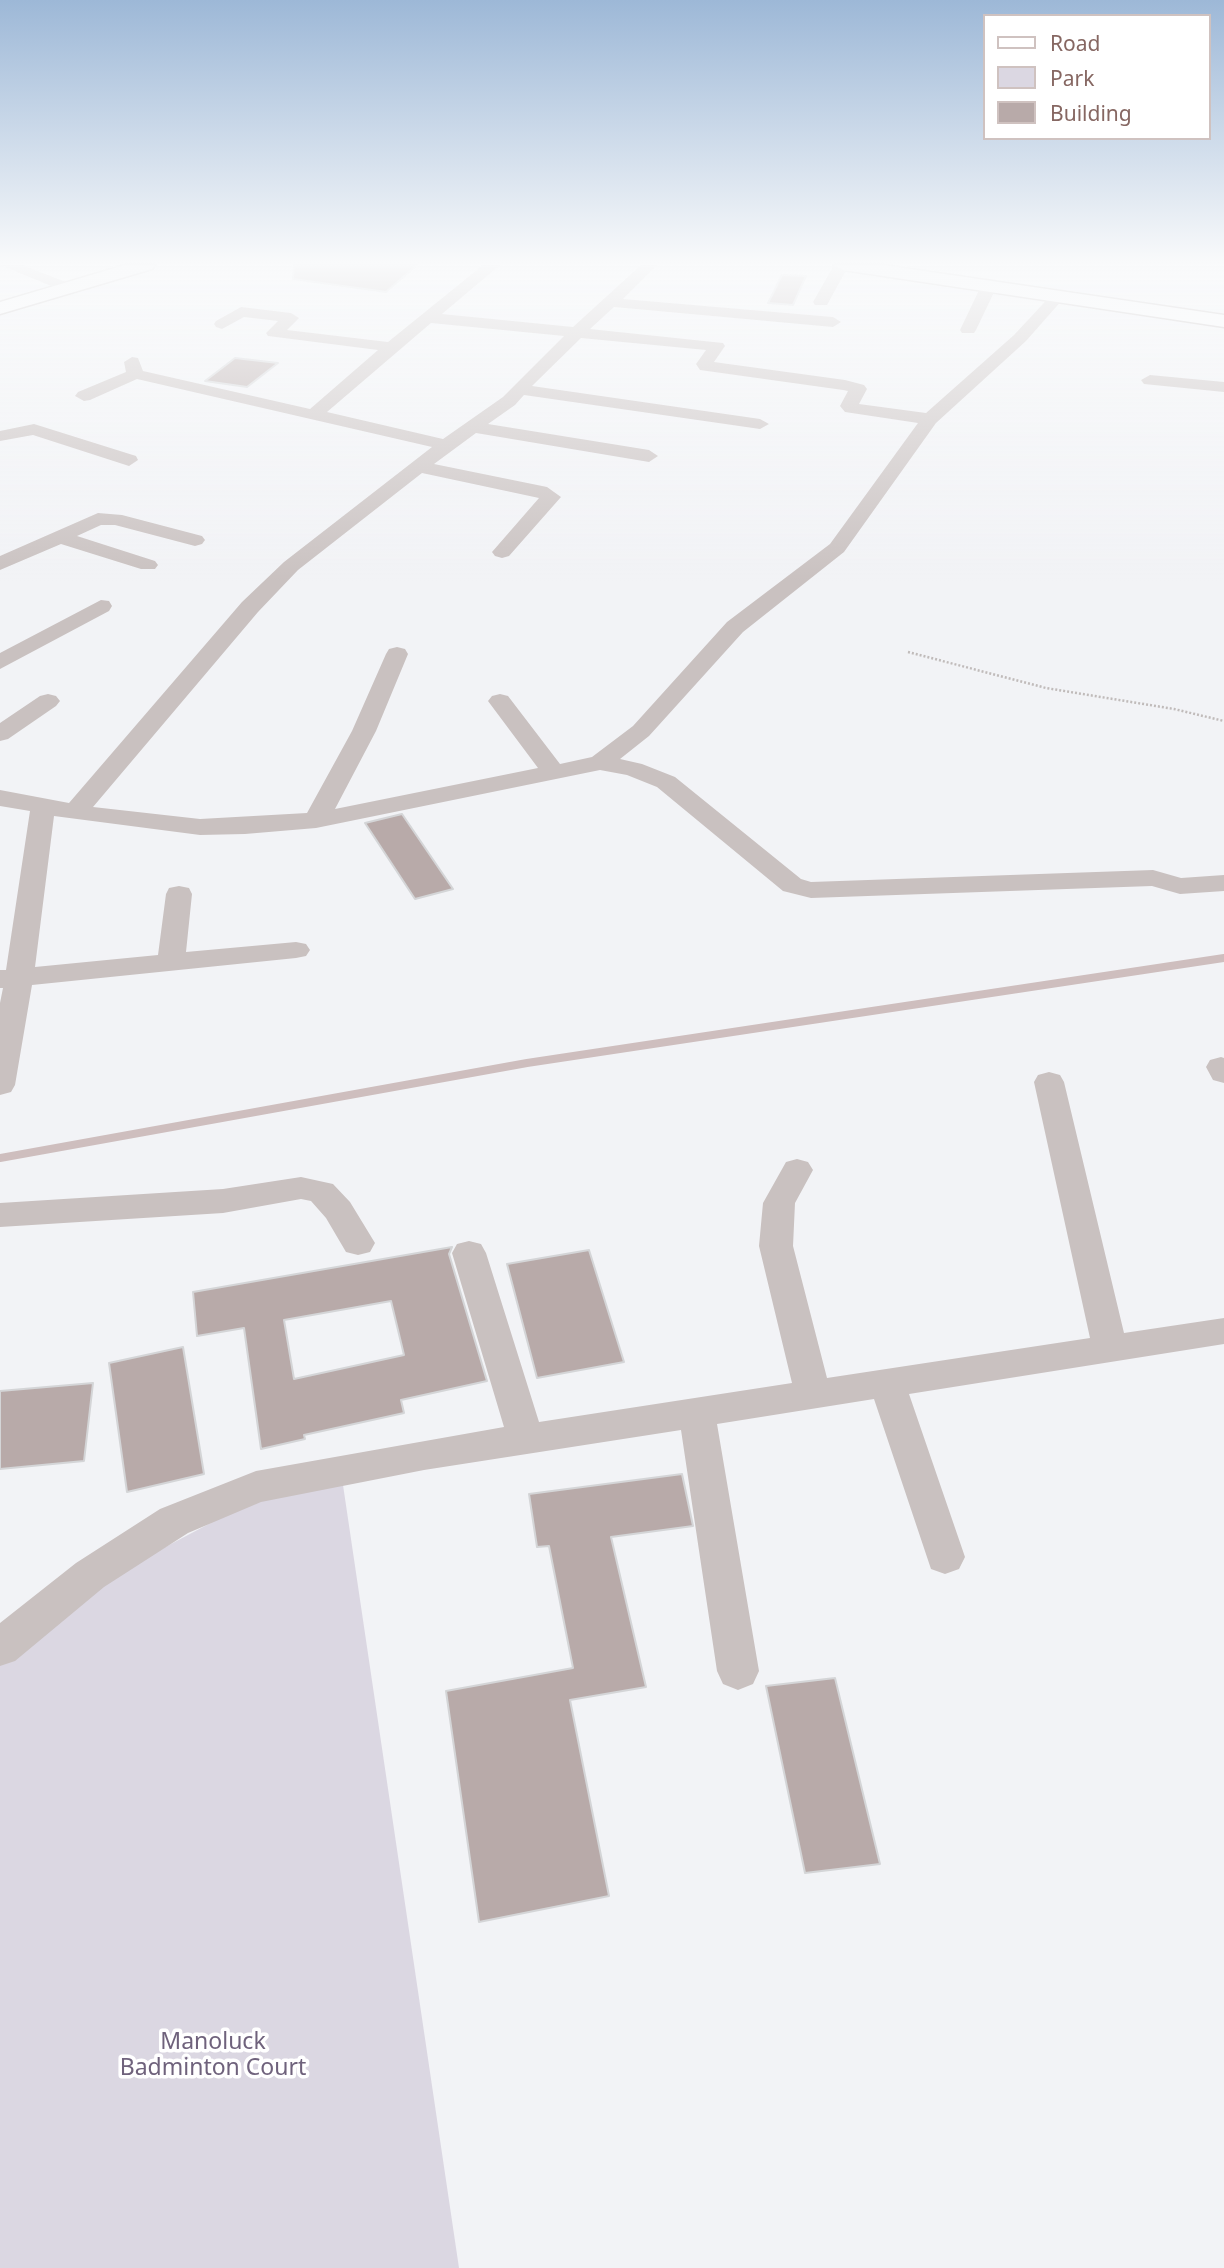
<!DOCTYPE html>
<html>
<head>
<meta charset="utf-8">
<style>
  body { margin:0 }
  #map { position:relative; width:1224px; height:2268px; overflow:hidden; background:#f2f3f6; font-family:"Noto Sans",sans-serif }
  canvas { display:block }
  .legend { position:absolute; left:983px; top:14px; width:228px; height:126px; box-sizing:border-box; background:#fff; border:2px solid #cfc2c0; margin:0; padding:9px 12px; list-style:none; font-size:21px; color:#866762 }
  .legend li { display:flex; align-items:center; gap:14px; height:35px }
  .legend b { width:35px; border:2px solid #cfc2c0 }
</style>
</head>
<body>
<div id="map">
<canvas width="1224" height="2268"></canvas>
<ul class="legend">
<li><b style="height:9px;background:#fff"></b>Road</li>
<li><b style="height:19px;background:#dbd7e2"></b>Park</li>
<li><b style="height:19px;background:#b8aaa9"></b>Building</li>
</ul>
</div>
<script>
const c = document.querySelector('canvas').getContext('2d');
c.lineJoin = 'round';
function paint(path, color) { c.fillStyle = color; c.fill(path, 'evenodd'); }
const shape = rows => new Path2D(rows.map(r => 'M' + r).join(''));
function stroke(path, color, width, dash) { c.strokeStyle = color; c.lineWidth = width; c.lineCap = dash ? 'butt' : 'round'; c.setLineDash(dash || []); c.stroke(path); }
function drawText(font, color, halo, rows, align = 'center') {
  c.font = font + ' "Noto Sans",sans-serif'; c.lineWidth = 7; c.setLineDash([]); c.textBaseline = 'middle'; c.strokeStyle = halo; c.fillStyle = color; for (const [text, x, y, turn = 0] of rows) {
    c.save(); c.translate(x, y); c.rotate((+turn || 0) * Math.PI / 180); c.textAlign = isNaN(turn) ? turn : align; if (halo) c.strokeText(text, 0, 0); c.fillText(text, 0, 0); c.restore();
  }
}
const green = shape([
  [343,1485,459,2268,0,2268,0,1662,103,1580,254,1500]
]);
const stream = shape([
  [0,1158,527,1063,1224,958]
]);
const building = shape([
  [294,265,417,265,386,292,293,279,294,265],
  [782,275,806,276,793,305,768,303,782,275],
  [235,358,278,363,247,387,205,381,235,358],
  [402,814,453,889,415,899,365,823,402,814],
  [452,1247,449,1254,487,1381,401,1400,404,1413,304,1435,305,1439,261,1449,244,1328,197,1336,193,1292,452,1247],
  [391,1301,404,1355,294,1379,284,1320,391,1301],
  [589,1250,624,1362,537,1378,507,1264,589,1250],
  [183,1347,204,1474,127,1492,109,1363,183,1347],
  [93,1383,84,1461,0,1469,0,1391,93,1383],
  [682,1474,693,1526,611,1537,646,1687,570,1700,609,1896,479,1922,446,1691,573,1668,549,1546,537,1547,529,1494,682,1474],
  [835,1678,880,1864,805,1873,766,1686,835,1678]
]);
const path = shape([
  [908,652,1046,688,1174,709,1224,721]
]);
const minor = shape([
  [0,265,22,265,76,286,79,289,76,292,66,292,0,265],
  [483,265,500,265,442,314,573,327,641,265,657,265,623,299,833,317,841,322,833,327,614,307,590,329,723,343,725,346,714,362,845,380,864,385,867,389,859,404,926,413,1014,335,1054,292,1064,292,1067,295,1064,298,1026,341,936,423,844,552,743,632,649,736,620,759,642,764,675,777,801,879,811,882,1153,870,1181,878,1224,875,1224,891,1180,894,1152,886,811,898,783,891,657,787,627,775,600,770,316,828,245,834,200,835,54,816,35,967,158,955,166,894,169,888,179,886,189,888,192,894,186,952,296,942,306,944,310,950,306,956,296,958,32,985,15,1085,11,1092,0,1095,0,1003,3,988,0,988,0,970,6,970,30,811,0,806,0,790,69,803,242,602,284,562,432,447,137,379,90,400,84,401,75,396,78,392,126,372,124,362,132,357,138,358,143,371,310,409,378,350,268,336,266,333,278,321,244,317,222,329,216,327,214,324,216,321,241,307,291,313,299,318,287,330,388,342,483,265],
  [431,323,564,336,503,397,443,439,327,412,431,323],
  [581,338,706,350,696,364,700,370,843,390,848,391,840,406,845,412,918,423,830,544,727,622,633,726,592,757,560,764,508,696,500,694,492,696,488,701,538,768,335,809,376,731,408,654,405,649,397,647,389,649,386,654,352,731,307,813,200,819,93,807,258,612,298,570,422,473,539,498,492,552,495,556,502,558,509,556,561,497,547,487,434,464,476,433,649,462,658,456,649,450,488,424,515,405,524,395,760,429,769,424,760,419,532,386,581,338],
  [834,265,849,265,827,305,815,305,813,302,834,265],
  [989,281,997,286,976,330,974,333,962,333,960,330,981,286,989,281],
  [1150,375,1224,382,1224,392,1144,384,1141,380,1150,375],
  [34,424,136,456,138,460,129,466,33,435,0,441,0,431,34,424],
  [98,513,122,515,202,536,205,540,202,544,195,546,115,525,101,525,77,536,155,561,158,565,155,569,141,569,61,544,0,570,0,556,98,513],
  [101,600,109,601,112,606,109,611,0,669,0,653,101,600],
  [48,694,56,696,60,701,56,706,8,739,0,741,0,723,40,696,48,694],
  [1221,1057,1224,1058,1224,1083,1213,1080,1206,1067,1210,1060,1221,1057],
  [1049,1072,1060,1075,1064,1082,1124,1333,1224,1318,1224,1344,909,1394,965,1557,959,1569,945,1574,931,1569,874,1399,717,1424,759,1671,753,1684,738,1690,723,1684,717,1671,681,1430,424,1470,261,1502,188,1533,104,1587,15,1661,0,1666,0,1623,76,1563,160,1509,256,1471,504,1427,452,1253,457,1244,469,1241,481,1244,486,1253,539,1422,792,1383,759,1246,763,1203,786,1162,797,1159,808,1162,813,1170,795,1203,793,1246,827,1378,1090,1338,1034,1082,1038,1075,1049,1072],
  [301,1177,333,1184,350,1202,375,1243,370,1252,358,1255,346,1252,326,1218,311,1201,301,1199,223,1213,0,1227,0,1203,223,1189,301,1177]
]);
const major = shape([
  [125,265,155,265,152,269,0,314,0,302,125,265],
  [834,265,883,265,1224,315,1224,327,843,270,834,265]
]);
const nearParknames = [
  ["Manoluck",213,2042],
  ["Badminton Court",213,2068]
];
paint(green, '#dbd7e2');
stroke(stream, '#cebebe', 8);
paint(building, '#b8aaa9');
stroke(building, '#d4d5d7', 2);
stroke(major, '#bdb5b3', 3);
stroke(path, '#c0bbba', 2.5, [2, 2]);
paint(minor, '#c9c1c0');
paint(major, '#fff');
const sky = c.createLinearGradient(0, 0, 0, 583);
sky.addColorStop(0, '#9db8d7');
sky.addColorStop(0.45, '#f9fafb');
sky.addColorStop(1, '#f9fafb00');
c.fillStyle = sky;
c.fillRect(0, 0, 1224, 583);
drawText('23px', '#6f627c', '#fff', nearParknames);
</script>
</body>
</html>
